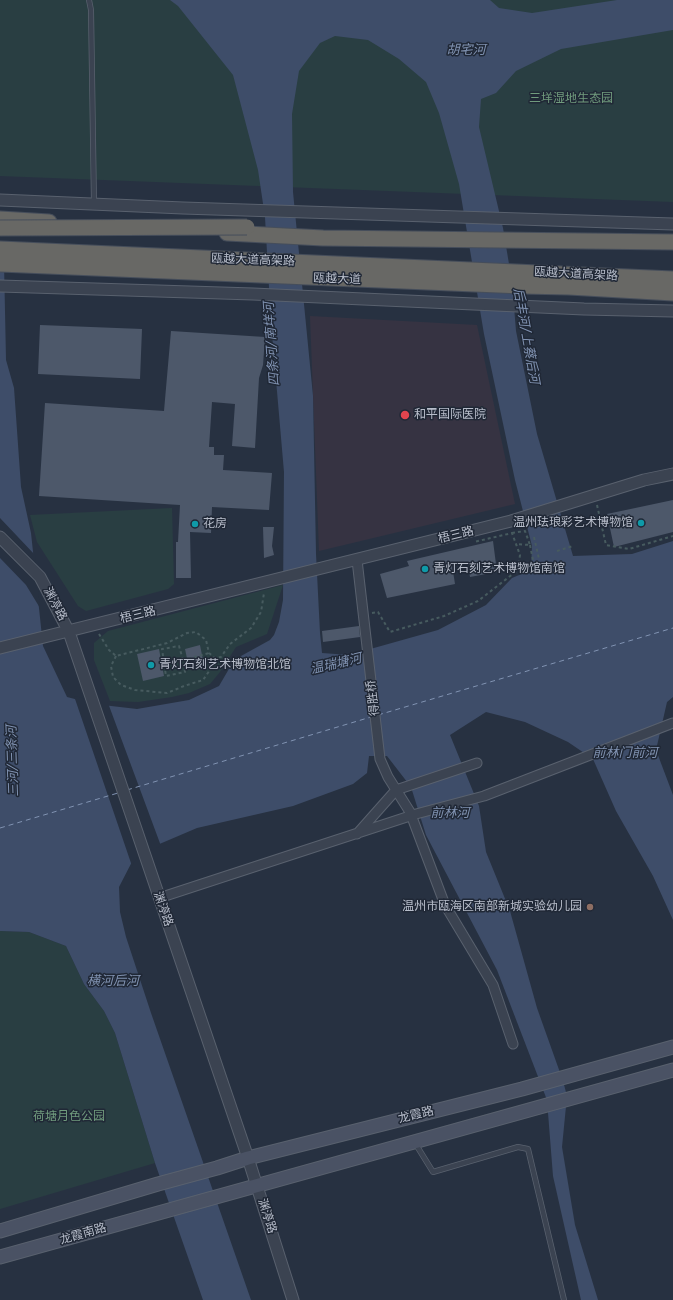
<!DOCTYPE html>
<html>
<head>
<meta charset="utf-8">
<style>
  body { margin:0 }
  canvas { display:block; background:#273141 }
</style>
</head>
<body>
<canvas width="673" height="1300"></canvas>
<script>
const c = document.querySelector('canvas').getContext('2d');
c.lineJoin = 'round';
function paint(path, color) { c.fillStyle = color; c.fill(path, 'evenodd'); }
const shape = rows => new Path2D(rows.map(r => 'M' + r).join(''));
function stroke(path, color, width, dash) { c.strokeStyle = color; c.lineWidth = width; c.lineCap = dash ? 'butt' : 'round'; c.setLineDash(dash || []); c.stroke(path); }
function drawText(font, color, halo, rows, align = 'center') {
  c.font = font + ' Rubik,"Noto Sans SC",sans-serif'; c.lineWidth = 3; c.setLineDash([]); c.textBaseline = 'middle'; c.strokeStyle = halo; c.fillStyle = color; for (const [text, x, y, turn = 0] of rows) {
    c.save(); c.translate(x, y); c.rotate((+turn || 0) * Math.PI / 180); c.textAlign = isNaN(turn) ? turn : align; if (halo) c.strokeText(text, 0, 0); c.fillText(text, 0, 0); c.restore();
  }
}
const medical = shape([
  [310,316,477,325,515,504,319,551]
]);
const green = shape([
  [0,0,673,0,673,202,0,176],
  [172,508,174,584,168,589,86,611,78,606,37,542,30,515],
  [283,585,267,634,236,647,220,672,210,684,189,693,172,697,138,702,110,701,94,660,94,643,108,631],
  [0,931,29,932,66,946,84,984,104,1011,115,1033,155,1163,0,1209]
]);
const water = shape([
  [170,0,490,0,499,8,532,13,617,0,673,0,673,30,561,49,516,71,496,93,481,99,479,127,503,228,512,282,516,331,537,434,573,556,632,554,673,541,673,697,667,702,656,750,673,795,673,920,653,876,616,811,593,759,568,742,525,722,486,712,450,735,479,806,486,852,510,911,537,1008,563,1081,567,1096,562,1147,575,1225,598,1300,581,1300,553,1176,547,1100,497,970,426,835,411,787,387,756,369,756,367,773,353,784,293,806,197,828,136,854,119,887,120,912,126,937,151,1013,251,1300,203,1300,155,1163,115,1033,104,1011,84,984,66,946,29,932,0,931,0,247,4,263,6,360,14,388,21,487,31,533,43,646,67,697,94,704,137,709,189,700,219,686,233,662,241,656,270,640,274,635,279,622,283,600,284,472,271,322,265,217,258,170,233,75,178,6],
  [335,36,368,40,399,59,426,82,439,113,459,184,484,334,515,480,532,546,531,570,512,578,486,605,438,630,349,655,322,653,320,633,316,554,313,396,293,192,292,114,299,71,320,43]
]);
const pier = shape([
  [0,518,35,555,40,608,26,585,0,558],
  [74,696,108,703,161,846,138,856,132,866]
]);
const ferry = shape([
  [378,715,673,628],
  [127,790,371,717],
  [0,828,118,793]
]);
const building = shape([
  [40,325,142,329,140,379,38,374],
  [171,331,265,337,263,365,259,378,255,448,232,446,235,404,212,402,209,447,214,447,214,455,224,455,223,470,272,473,269,510,212,507,211,533,190,532,191,578,176,578,176,542,178,542,180,505,39,496,45,403,164,411],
  [673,500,673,532,614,547,607,514],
  [263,527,274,527,272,546,274,555,264,558],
  [493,541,497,572,470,577,467,562,452,565,455,584,387,598,380,574,409,566,407,561],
  [359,626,360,637,323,642,322,631],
  [200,645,204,665,189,668,185,649],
  [159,649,164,676,143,681,137,654]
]);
const path = shape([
  [597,505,606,545,629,549,673,536],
  [512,533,525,531,530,545,516,544],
  [534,537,539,559],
  [530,545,533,560],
  [557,551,573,546],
  [372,613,378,612,390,632,444,616,478,601,518,570,520,555,512,533,474,542],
  [99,634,109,650,116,656,167,643,187,633,196,632,206,640,209,653,215,658,221,657,230,644,251,628,261,612,264,593],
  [116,656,111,666,113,677,121,685,135,690,167,693,184,686,203,680,214,664,215,658],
  [183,660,179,646,162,649,166,676,185,672,183,660,209,653]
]);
const service = shape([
  [89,0,91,10,94,204],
  [415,1143,433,1172,518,1147,528,1149,564,1300]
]);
const minor = shape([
  [357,560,380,759,388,777,410,812,445,905,493,985,513,1044],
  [357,834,396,790,477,763],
  [159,898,416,814,484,796,673,723]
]);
const tertiary = shape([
  [0,200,183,208,673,224],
  [0,286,253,294,584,309,673,311],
  [0,537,40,577,69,632,248,1158,293,1300],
  [0,648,511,521,644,480,673,474]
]);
const secondary = shape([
  [0,1231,158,1184,217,1168,248,1158,522,1089,673,1047],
  [0,1257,673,1070]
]);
const trunk = shape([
  [0,219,49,222],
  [227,233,323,238,673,242],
  [0,249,673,279],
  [0,264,522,286,569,287,673,293]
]);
const trunkBridge = shape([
  [0,228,247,227]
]);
const markers = [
  [405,415,5,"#e0444e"],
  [641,523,4,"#0f9aa8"],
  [195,524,4,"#0f9aa8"],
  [425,569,4,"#0f9aa8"],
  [151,665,4,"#0f9aa8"],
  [590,907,4,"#8d6e63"]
];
const parkNames = [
  ["三垟湿地生态园",571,99],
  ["荷塘月色公园",69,1117]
];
const streetNames = [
  ["瓯越大道高架路",253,260,2],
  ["瓯越大道高架路",576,274,3],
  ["瓯越大道",337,279,2],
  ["梧三路",456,535,-14],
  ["渊渟路",55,604,62],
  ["梧三路",138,615,-14],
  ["得胜桥",373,698,-97],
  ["渊渟路",163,909,71],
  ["龙霞路",416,1115,-14],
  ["渊渟路",267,1216,72],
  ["龙霞南路",83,1234,-16]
];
const poiNames = [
  ["和平国际医院",414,415],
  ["温州珐琅彩艺术博物馆",633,523,"right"],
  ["花房",203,524],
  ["青灯石刻艺术博物馆南馆",433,569],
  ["青灯石刻艺术博物馆北馆",159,665],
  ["温州市瓯海区南部新城实验幼儿园",582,907,"right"]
];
const waterNames = [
  ["胡宅河",466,50],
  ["后丰河/上蔡后河",526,336,80],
  ["四条河/南垟河",272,344,-94],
  ["温瑞塘河",336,664,-13],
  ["前林门前河",625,753],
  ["三河/三条河",13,761,-92],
  ["前林河",450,813],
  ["横河后河",113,981]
];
paint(medical, '#363342');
paint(green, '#293e42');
paint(water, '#3e4d69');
paint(pier, '#273141');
stroke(ferry, '#8193b2', 1, [5, 4]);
paint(building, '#4d586a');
stroke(service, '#59616e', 6);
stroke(minor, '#59616e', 11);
stroke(tertiary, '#59616e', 13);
stroke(secondary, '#59616e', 15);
stroke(trunk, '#464e5b', 17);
stroke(path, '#475b5f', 2, [3, 3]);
stroke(service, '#3b4351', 4.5);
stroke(minor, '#3b4351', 9);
stroke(tertiary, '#3b4351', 11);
stroke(secondary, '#4a5264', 13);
stroke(trunk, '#686865', 15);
stroke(trunkBridge, '#464e5b', 17, []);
stroke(trunkBridge, '#686865', 15);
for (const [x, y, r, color] of markers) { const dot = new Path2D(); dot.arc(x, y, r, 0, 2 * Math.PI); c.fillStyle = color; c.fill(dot); stroke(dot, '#202836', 1.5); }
drawText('12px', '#709b7d', '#202836', parkNames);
drawText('12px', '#b8becb', '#202836', streetNames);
drawText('12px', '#b8becb', '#202836', poiNames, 'left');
drawText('italic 13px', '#8193b2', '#202836', waterNames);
</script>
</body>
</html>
